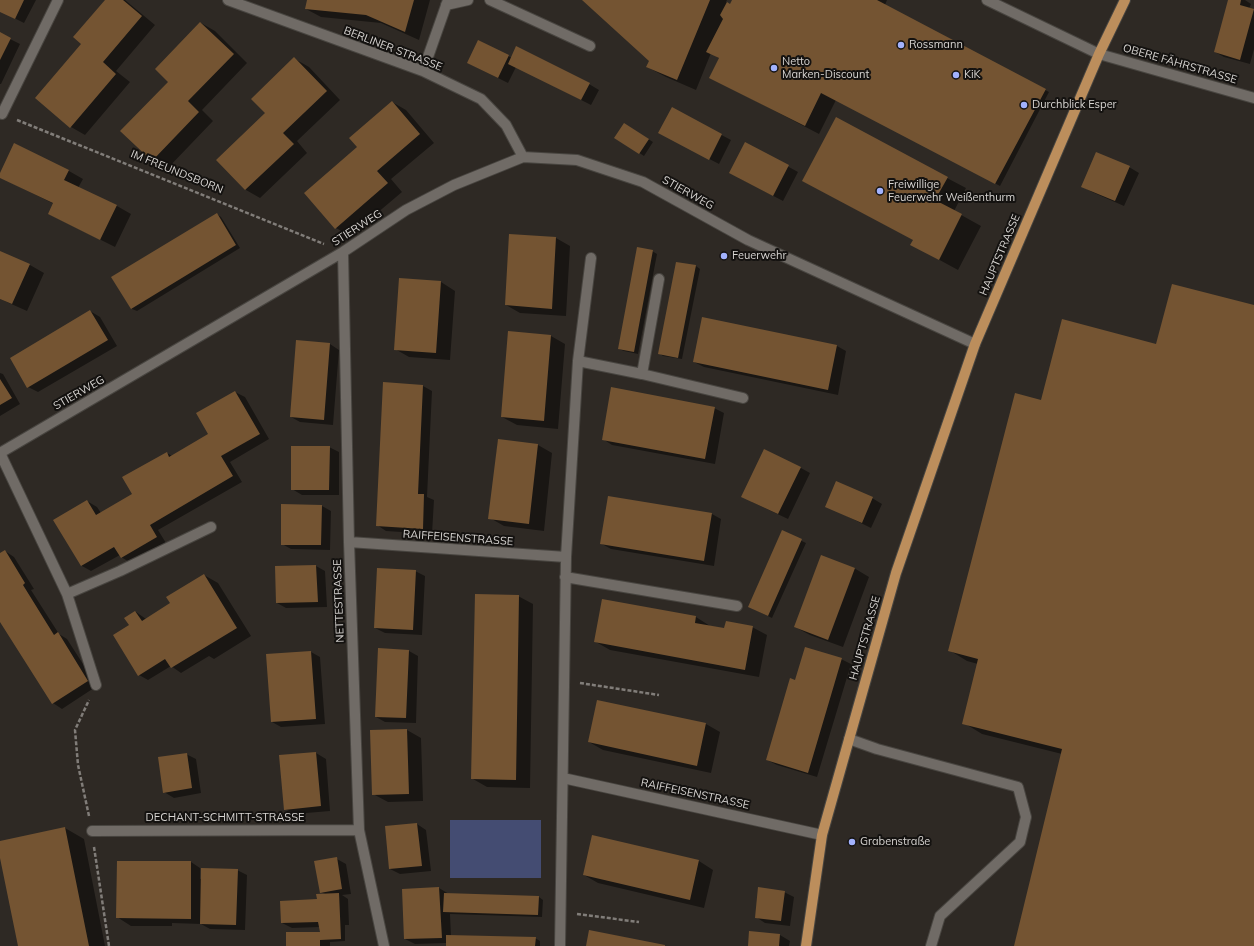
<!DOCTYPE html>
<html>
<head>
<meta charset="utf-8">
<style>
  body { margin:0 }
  canvas { display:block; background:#2e2924 }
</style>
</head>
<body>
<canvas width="1254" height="946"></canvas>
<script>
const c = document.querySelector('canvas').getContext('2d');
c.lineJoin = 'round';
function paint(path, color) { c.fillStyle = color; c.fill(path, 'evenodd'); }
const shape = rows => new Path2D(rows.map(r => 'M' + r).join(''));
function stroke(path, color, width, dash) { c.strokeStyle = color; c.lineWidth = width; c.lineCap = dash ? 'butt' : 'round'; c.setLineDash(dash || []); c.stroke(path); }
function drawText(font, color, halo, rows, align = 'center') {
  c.font = font + ' Mulish,sans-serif'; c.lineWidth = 4; c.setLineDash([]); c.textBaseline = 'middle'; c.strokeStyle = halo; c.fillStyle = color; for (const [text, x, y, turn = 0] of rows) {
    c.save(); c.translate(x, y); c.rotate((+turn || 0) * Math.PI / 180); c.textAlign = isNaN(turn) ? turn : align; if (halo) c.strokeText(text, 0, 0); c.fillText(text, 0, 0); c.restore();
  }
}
const green = shape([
  [450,820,541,820,541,878,450,878]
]);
const shadow = shape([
  [0,0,36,0,24,23,0,11],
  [106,0,125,0,155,25,116,71,130,82,85,135,71,127,82,44],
  [308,0,430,0,419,40,381,23,321,17,306,9],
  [583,0,727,0,726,2,731,5,733,0,887,0,885,5,1049,92,1000,186,836,100,819,134,725,85,720,59,711,53,696,90,666,77,647,67,650,60],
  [1229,0,1245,0,1251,4,1249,9,1254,10,1254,49,1250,64,1224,57,1215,52],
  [201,23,215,31,247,63,202,110,213,121,167,169,153,160,122,131,169,82],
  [0,34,20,44,1,84,0,84],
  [479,41,512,58,589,84,599,90,591,105,516,67,508,83,468,63],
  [295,59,309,67,340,100,297,141,307,153,260,198,246,190,218,160,266,113],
  [392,102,406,110,434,143,391,179,402,192,350,236,336,228,359,147],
  [672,109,731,140,719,164,669,138],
  [624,124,653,142,644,156,616,138],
  [745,143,798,172,783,201,739,178],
  [1129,167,1139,173,1124,206,1092,192,1083,187],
  [69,171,83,179,78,188,117,206,131,214,115,247,49,214,54,204,0,177,0,175],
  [947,178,966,188,954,211,981,226,958,270,912,245,914,240,803,181],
  [217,214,221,217,240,248,137,311,132,309,113,278],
  [510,235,556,238,570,246,566,316,520,313,506,305],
  [652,251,657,254,638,354,624,351,619,349],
  [0,252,30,265,44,273,27,311,0,299],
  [696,266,700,269,682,359,663,356,659,353],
  [400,279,441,282,455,291,450,360,409,357,395,349],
  [1254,306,1254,946,1015,946,1062,754,982,734,964,723,978,664,967,661,949,650,1041,401,1157,345],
  [90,311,100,317,117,346,38,392,28,387],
  [703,318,837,346,846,351,838,395,704,367,694,362],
  [551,336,565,344,558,429,517,425,502,417],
  [330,344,339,350,333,425,300,422,291,417],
  [0,373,3,374,20,404,0,416],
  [384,383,423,386,432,391,427,497,434,500,432,534,386,531,377,525],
  [235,392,245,397,269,439,230,462,242,482,158,530,166,543,131,563,121,557,120,555,91,571,82,566,55,520,87,501,97,507,101,513,133,495,167,453,172,456,210,434],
  [714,408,724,413,715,464,612,445,603,439],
  [498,440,538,445,552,453,544,531,504,526,490,518],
  [329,447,339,452,339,495,302,495,292,489],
  [801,468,810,473,788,519,752,502],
  [609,497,712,514,721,519,714,566,611,549,602,544],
  [872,498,882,504,871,528,826,506],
  [322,506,331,511,330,550,291,549,282,544],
  [783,532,806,543,772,618,753,609],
  [5,551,14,557,34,589,31,590,59,634,67,639,97,686,62,709,53,703,0,620,0,555],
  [316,566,325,571,327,607,286,608,277,603],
  [854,568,869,577,843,647,810,635,795,627],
  [415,571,425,576,422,635,385,633,375,628],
  [204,575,218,583,251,636,214,659,209,656,181,673,171,666,148,680,139,675,130,626,136,612,146,619,171,604],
  [518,596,533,604,530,788,487,787,473,779],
  [603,600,696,617,710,626,725,629,752,627,767,635,759,677,610,650,596,642],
  [409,651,418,656,416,723,385,722,376,717],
  [311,652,320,657,325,724,281,727,272,722],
  [841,659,851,664,817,777,777,765,767,760,796,681],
  [706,724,720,732,711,773,603,750,589,742],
  [407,730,421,738,423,801,388,802,373,794],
  [316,753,326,759,330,811,295,814,285,809,281,756],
  [186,754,196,759,201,793,174,798,164,792],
  [417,824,426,830,431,871,400,874,390,869],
  [65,828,84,839,105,946,19,946,0,853,0,842],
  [593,836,699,861,713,870,704,908,598,883,584,875],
  [337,859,346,864,351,894,342,895,348,899,349,925,345,925,345,941,330,942,330,946,287,946,322,933,320,927,292,928,282,923,325,894,321,892],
  [191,862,200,868,200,879,237,870,247,875,245,930,210,929,201,924,172,923,172,926,131,926,117,917],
  [439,888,449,894,539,897,543,900,542,917,450,914,451,936,535,938,540,941,540,946,447,946,447,943,415,944,405,939],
  [784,892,794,897,790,926,765,923,756,917],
  [750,932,780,935,790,941,789,946,749,946]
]);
const building = shape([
  [0,0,24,0,15,19,0,12],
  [105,0,123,0,142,16,103,62,116,74,70,128,35,98,81,44,73,37],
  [307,0,414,0,405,32,366,15,305,9],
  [582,0,710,0,677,80,646,67,649,61],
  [732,0,877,0,1046,89,995,184,821,93,805,126,709,78,719,58,706,52,723,19,720,15,727,2,730,4],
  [1228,0,1241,0,1240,5,1254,9,1240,60,1214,52],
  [200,22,234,54,188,101,199,112,152,161,120,131,168,82,155,69],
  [0,32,11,38,0,60],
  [478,40,509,55,498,78,467,63],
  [516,46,590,83,581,100,508,64],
  [294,57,327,91,283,133,294,144,245,190,216,160,265,113,251,99],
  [392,101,420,134,377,171,388,183,335,229,304,193,357,147,349,138],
  [672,107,722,134,709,160,658,133],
  [836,117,948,177,935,200,962,214,939,260,910,245,913,240,802,181],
  [624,123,649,139,639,154,614,138],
  [745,142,789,165,773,196,729,173],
  [14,143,69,170,64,180,117,205,100,240,48,214,53,203,0,178,0,173],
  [1096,152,1130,166,1115,201,1081,187],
  [217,213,236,245,131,309,111,277],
  [509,234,556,237,552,309,505,305],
  [637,247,653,250,634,352,618,349],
  [0,251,30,264,12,304,0,299],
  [676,262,696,265,678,358,658,354],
  [399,278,441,281,436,353,394,350],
  [1172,284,1254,305,1254,946,1014,946,1062,749,962,724,978,659,948,651,1015,393,1041,400,1062,319,1156,344],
  [90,310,108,340,27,388,10,358],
  [702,317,837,345,828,390,693,362],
  [508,331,551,335,544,421,501,417],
  [296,340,330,343,324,420,290,417],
  [0,379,12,398,0,405],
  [383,382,423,385,418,494,424,494,423,529,376,526],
  [611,387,715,407,705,459,602,440],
  [235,391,260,434,221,456,233,476,150,525,157,537,121,558,114,547,81,566,53,520,87,500,96,515,132,494,122,477,167,452,169,457,208,434,196,413],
  [498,439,538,444,529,524,488,519],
  [291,446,330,446,329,490,291,490],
  [764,449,801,467,778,514,741,497],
  [836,481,873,497,862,523,825,507],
  [608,496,712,513,704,561,600,544],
  [281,504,322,505,321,545,281,545],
  [782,530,802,539,768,616,748,607],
  [5,550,25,583,23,585,54,635,58,632,88,681,52,704,0,622,0,553],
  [821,555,855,568,828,640,794,627],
  [316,565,318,602,276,603,275,566],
  [377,568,416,570,413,630,374,628],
  [204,574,237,628,171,668,165,659,138,676,113,635,129,625,124,618,135,611,142,621,170,603,166,597],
  [475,594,519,595,516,780,471,779],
  [602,599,696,616,695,623,724,628,726,621,753,626,745,670,594,642],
  [805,647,842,658,808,773,766,760,790,678,795,680],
  [378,648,409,650,406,718,375,717],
  [311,651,316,719,271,722,266,654],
  [597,700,706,723,697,766,588,742],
  [407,729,409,794,372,795,370,730],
  [316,752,321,806,284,810,279,755],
  [187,753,192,788,163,793,158,757],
  [417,823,422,866,389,869,385,826],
  [65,827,89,946,18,946,0,858,0,841],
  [592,835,699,860,690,900,583,875],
  [337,857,342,889,320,893,314,861],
  [117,861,191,861,191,919,116,918],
  [201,868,238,869,236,925,200,924],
  [439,887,442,938,404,939,402,889],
  [758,887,785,891,781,921,755,918],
  [339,893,341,939,320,940,320,946,286,946,286,932,320,932,318,922,281,923,280,901,317,899,316,894],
  [444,893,539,896,538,915,443,912],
  [589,930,665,945,665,946,586,946],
  [749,931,780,934,779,946,748,946],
  [446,935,536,937,535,946,446,946]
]);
const path = shape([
  [17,120,324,244],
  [580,683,659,695],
  [89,816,78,765,75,730,89,700],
  [94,847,109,946],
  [577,914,639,922]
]);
const minor = shape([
  [228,0,423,71,481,99,506,125,523,157],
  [490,0,590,46],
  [987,0,1099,54,1254,98],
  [446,5,468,0],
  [423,71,448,0],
  [0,113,2,114,58,0],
  [343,252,349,542,359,830,384,946],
  [578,361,642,374,743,398],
  [642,374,659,279],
  [0,453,343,252,406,210,454,185,523,157,577,160,643,182,748,240,975,344],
  [0,453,67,594,96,685],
  [349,542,566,557],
  [565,577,737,606],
  [67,594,120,571,211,527],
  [849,739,877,749,1018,787,1026,817,1020,842,940,916,931,946],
  [563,778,822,835],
  [92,831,359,830],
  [560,946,566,557,578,361,591,258]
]);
const major = shape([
  [806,946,822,835,896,573,975,344,1099,54,1125,0]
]);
const markers = [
  [901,45,4,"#a2b2fd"],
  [774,68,4,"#a2b2fd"],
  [956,75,4,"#a2b2fd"],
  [1024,105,4,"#a2b2fd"],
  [880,191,4,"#a2b2fd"],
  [724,256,4,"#a2b2fd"],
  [852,842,4,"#a2b2fd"]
];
const poiNames = [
  ["Rossmann",909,45],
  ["Netto",782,62],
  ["Marken-Discount",782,75],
  ["KiK",964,75],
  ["Durchblick Esper",1032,105],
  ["Freiwillige",888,185],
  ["Feuerwehr Weißenthurm",888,198],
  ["Feuerwehr",732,256],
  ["Grabenstraße",860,842]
];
const streetNames = [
  ["BERLINER STRASSE",393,49,21],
  ["OBERE FÄHRSTRASSE",1180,64,16],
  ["IM FREUNDSBORN",177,172,22],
  ["STIERWEG",688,193,29],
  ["STIERWEG",357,228,-33],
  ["HAUPTSTRASSE",1000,255,-67],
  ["STIERWEG",79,393,-30],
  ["RAIFFEISENSTRASSE",458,538,4],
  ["NETTESTRASSE",339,601,-92],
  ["HAUPTSTRASSE",865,638,-74],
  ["RAIFFEISENSTRASSE",695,794,12],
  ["DECHANT-SCHMITT-STRASSE",225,818]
];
paint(green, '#444c72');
paint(shadow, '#0007');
paint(building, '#745432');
stroke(minor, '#484540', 12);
stroke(major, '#484540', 12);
stroke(path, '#817d79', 2.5, [4, 2]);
stroke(minor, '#706b66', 10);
stroke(major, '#bc8e5c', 10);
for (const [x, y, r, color] of markers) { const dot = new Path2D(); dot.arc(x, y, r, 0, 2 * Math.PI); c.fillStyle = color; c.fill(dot); stroke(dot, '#141210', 1.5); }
drawText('11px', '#d8d5d2', '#141210', poiNames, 'left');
drawText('11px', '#d8d5d2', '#141210', streetNames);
</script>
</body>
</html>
